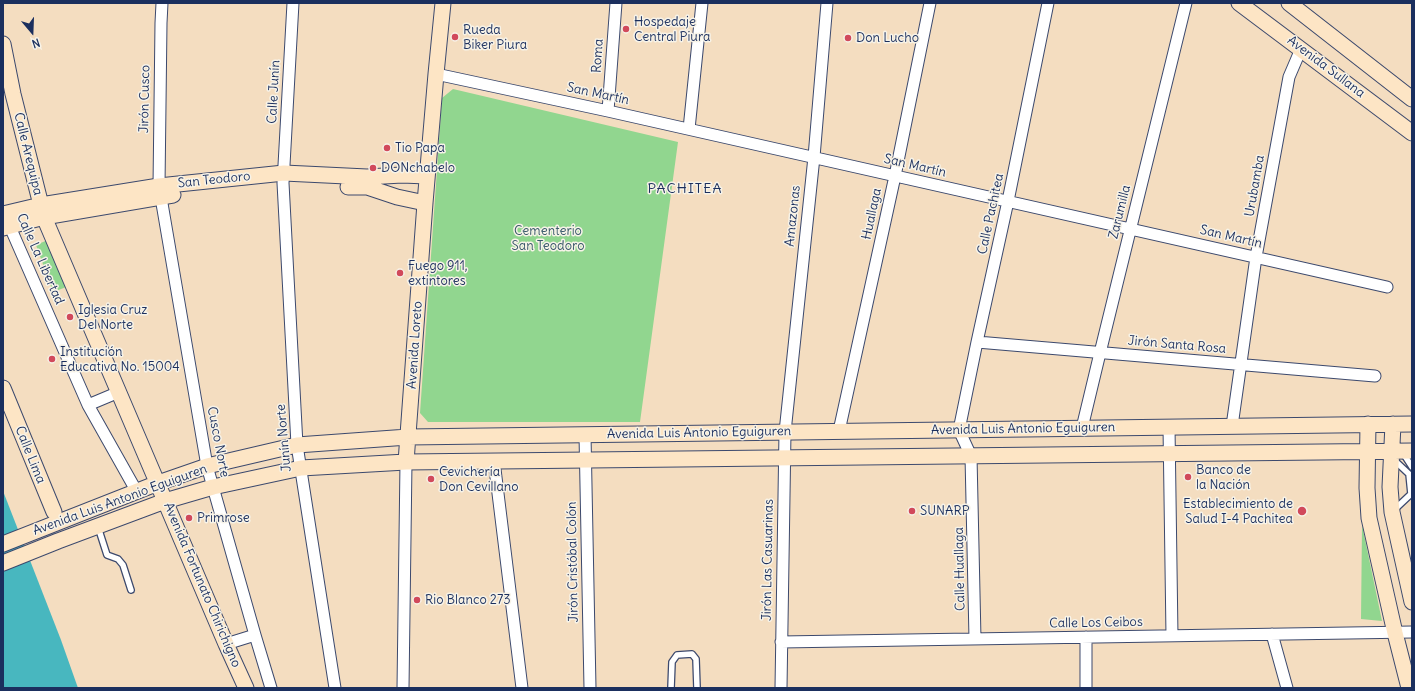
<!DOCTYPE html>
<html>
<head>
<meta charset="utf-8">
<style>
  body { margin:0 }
  #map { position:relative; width:1415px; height:691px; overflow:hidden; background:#f4ddc0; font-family:Delius,sans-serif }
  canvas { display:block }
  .frame { position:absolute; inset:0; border:4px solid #1b2f5e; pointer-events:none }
  .north { position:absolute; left:12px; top:12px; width:40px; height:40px; -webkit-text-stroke:3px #f7f3e8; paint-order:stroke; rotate:161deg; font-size:11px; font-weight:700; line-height:16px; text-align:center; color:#1b2f5e }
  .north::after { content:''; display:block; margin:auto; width:14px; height:18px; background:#1b2f5e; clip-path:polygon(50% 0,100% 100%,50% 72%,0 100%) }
</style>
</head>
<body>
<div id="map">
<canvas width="1415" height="691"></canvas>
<div class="frame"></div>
<div class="north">N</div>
</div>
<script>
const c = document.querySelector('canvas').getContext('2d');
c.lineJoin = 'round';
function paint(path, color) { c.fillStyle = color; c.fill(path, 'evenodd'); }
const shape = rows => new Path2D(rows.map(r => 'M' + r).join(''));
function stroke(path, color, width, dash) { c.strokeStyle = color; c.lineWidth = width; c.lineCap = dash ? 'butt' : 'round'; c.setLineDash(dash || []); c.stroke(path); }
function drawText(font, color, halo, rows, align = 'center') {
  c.font = font + ' Delius,sans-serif'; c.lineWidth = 3; c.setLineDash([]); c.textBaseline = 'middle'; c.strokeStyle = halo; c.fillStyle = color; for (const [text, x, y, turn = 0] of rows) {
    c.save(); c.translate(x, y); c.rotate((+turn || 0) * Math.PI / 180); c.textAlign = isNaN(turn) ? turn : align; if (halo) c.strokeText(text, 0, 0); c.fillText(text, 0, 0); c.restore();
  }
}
const green = shape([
  [453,89,678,142,640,422,428,422,420,413,442,98],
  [50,239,69,286,53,292,36,245],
  [1362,525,1382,621,1361,619]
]);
const water = shape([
  [3,491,61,640,78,688,3,688]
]);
const lane = shape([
  [1403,453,1412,467],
  [1393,459,1409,474,1411,494,1394,510],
  [98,527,107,555,118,559,123,565,131,590],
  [671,688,672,662,677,655,692,654,696,659,697,688]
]);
const street = shape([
  [162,3,161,23,159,186,207,466,255,635,271,688],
  [293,3,283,183,297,445,335,688],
  [436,74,608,111,1387,287],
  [608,111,616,3],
  [689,129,702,3],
  [7,220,88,405,137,492],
  [977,342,1375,376],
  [88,405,119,392],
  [1232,426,1256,257,1289,77,1301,49],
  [1169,427,1172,636],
  [1082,428,1100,353,1186,3],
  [839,431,895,176,930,3],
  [585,435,590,688],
  [494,461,522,688],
  [1272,634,1287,688],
  [975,639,971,456,959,430,977,342,1008,201,1048,3],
  [781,642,1412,632],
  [226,644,255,635],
  [403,688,406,462],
  [781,688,785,432,814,157,827,3],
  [1086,688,1086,637]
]);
const secondary = shape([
  [1239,3,1412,133],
  [1289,3,1412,99],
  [3,44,13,94,44,217,226,644,246,688],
  [348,187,367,187,397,197,425,203],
  [3,214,41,205,159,186,284,173,367,177,402,175,427,176],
  [3,228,44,217,173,195],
  [3,388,54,512],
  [1368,424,1367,488,1369,518,1395,633,1409,688],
  [1393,424,1390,487,1392,512,1412,602],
  [406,462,425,203,436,74,443,3],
  [3,544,158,483,207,466,297,445,408,437,1412,424],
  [3,563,58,541,165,501,213,487,301,468,406,462,1412,451]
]);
const markers = [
  [626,29,4,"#d1495b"],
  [455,37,4,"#d1495b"],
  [848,38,4,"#d1495b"],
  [387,148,4,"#d1495b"],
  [373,168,4,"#d1495b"],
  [400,273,4,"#d1495b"],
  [70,317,4,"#d1495b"],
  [52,359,4,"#d1495b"],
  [1188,477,4,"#d1495b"],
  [431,479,4,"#d1495b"],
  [912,511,4,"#d1495b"],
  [1302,511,5,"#d1495b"],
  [189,518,4,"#d1495b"],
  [417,600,4,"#d1495b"]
];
const poiNames = [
  ["Hospedaje",634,22],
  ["Central Piura",634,37],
  ["Rueda",463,30],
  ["Biker Piura",463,45],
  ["Don Lucho",856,38],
  ["Tio Papa",395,148],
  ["DONchabelo",381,168],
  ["Fuego 911,",408,266],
  ["extintores",408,281],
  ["Iglesia Cruz",78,310],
  ["Del Norte",78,325],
  ["Institución",60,352],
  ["Educativa No. 15004",60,367],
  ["Banco de",1196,470],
  ["la Nación",1196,485],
  ["Cevichería",439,472],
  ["Don Cevillano",439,487],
  ["Establecimiento de",1293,504,"right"],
  ["Salud I-4 Pachitea",1293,519,"right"],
  ["SUNARP",920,511],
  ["Primrose",197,518],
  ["Rio Blanco 273",425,600]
];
const streetNames = [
  ["Roma",598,56,-86],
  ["Avenida Sullana",1326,67,37],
  ["Calle Junín",274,92,-87],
  ["San Martín",598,94,12],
  ["Jirón Cusco",145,99,-89],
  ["Calle Arequipa",28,154,76],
  ["San Martín",915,166,13],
  ["San Teodoro",214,180,-6],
  ["Urubamba",1255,186,-80],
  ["Zarumilla",1120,212,-76],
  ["Huallaga",872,214,-78],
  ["Calle Pachitea",991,214,-78],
  ["Amazonas",793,216,-84],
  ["San Martín",1231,237,13],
  ["Calle La Libertad",40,259,66],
  ["Avenida Loreto",415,345,-86],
  ["Jirón Santa Rosa",1177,345,5],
  ["Avenida Luis Antonio Eguiguren",1023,429,-1],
  ["Avenida Luis Antonio Eguiguren",699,433,-1],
  ["Junín Norte",284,438,-95],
  ["Cusco Norte",218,442,79],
  ["Calle Lima",30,455,68],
  ["Avenida Luis Antonio Eguiguren",120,500,-20],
  ["Jirón Las Casuarinas",768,560,-89],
  ["Jirón Cristóbal Colón",573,562,-91],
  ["Calle Huallaga",960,569,-91],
  ["Avenida Fortunato Chirichigno",202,585,67],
  ["Calle Los Ceibos",1096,623,-1]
];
const parkNames = [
  ["Cementerio",548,231],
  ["San Teodoro",548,246]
];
const neighbourhoodNames = [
  ["PACHITEA",685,189]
];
paint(green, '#91d68f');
paint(water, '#48b7bf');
stroke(lane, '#3c496d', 8);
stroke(street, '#3c496d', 13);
stroke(secondary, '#3c496d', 17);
stroke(lane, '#fff', 5.5);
stroke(street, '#fff', 11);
stroke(secondary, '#fde5c5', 15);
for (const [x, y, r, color] of markers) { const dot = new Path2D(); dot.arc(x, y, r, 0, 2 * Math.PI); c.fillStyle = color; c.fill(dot); stroke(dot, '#f7f3e8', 1.5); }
drawText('13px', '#1b2f5e', '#f7f3e8', poiNames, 'left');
drawText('13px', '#1b2f5e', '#f7f3e8', streetNames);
drawText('13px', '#38596a', '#f7f3e8', parkNames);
c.letterSpacing = '1px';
drawText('14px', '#1b2f5e', '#f7f3e8', neighbourhoodNames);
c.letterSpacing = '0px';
</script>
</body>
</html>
